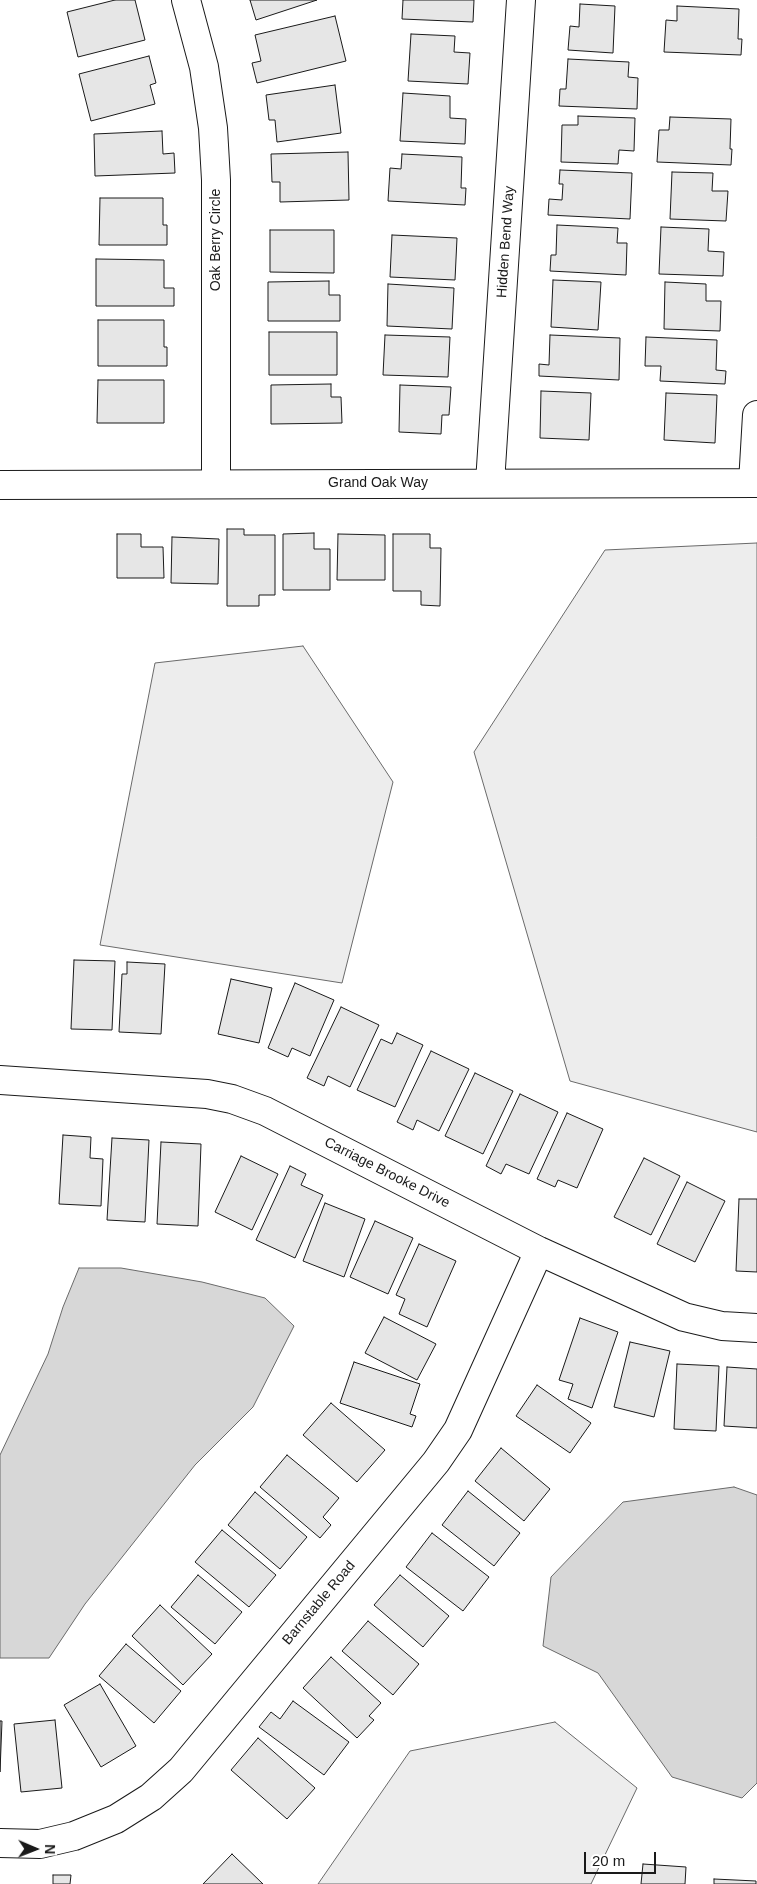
<!DOCTYPE html>
<html>
<head>
<meta charset="utf-8">
<style>
  body { margin:0 }
  #map { position:relative; width:757px; height:1884px; overflow:hidden; background:#fff; font-family:Arial,sans-serif }
  canvas { display:block }
  .north { position:absolute; left:10px; top:1824px; width:50px; height:50px; -webkit-text-stroke:4px #fff; paint-order:stroke; rotate:91deg; font-size:14px; font-weight:700; line-height:20px; text-align:center; color:#1a1a1a }
  .north::after { content:''; display:block; margin:auto; width:18px; height:22px; background:#1a1a1a; clip-path:polygon(50% 0,100% 100%,50% 72%,0 100%) }
  .scale { position:absolute; left:584px; top:1852px; width:72px; height:22px; box-sizing:border-box; border:2px solid #1a1a1a; border-top:0; padding-left:6px; font-size:15px; line-height:18px; white-space:nowrap; color:#1a1a1a; -webkit-text-stroke:4px #fff; paint-order:stroke }
</style>
</head>
<body>
<div id="map">
<canvas width="757" height="1884"></canvas>
<div class="north">N</div>
<div class="scale">20 m</div>
</div>
<script>
const c = document.querySelector('canvas').getContext('2d');
c.lineJoin = 'round';
function paint(path, color) { c.fillStyle = color; c.fill(path, 'evenodd'); }
const shape = rows => new Path2D(rows.map(r => 'M' + r).join(''));
function stroke(path, color, width, dash) { c.strokeStyle = color; c.lineWidth = width; c.lineCap = dash ? 'butt' : 'round'; c.setLineDash(dash || []); c.stroke(path); }
function drawText(font, color, halo, rows, align = 'center') {
  c.font = font + ' Arial,sans-serif'; c.lineWidth = 4; c.setLineDash([]); c.textBaseline = 'middle'; c.strokeStyle = halo; c.fillStyle = color; for (const [text, x, y, turn = 0] of rows) {
    c.save(); c.translate(x, y); c.rotate((+turn || 0) * Math.PI / 180); c.textAlign = isNaN(turn) ? turn : align; if (halo) c.strokeText(text, 0, 0); c.fillText(text, 0, 0); c.restore();
  }
}
const built = shape([
  [757,543,757,1132,570,1081,474,752,605,550,757,543],
  [303,646,393,782,342,983,100,945,155,663,303,646],
  [555,1722,637,1788,591,1884,318,1884,410,1751,555,1722]
]);
const water = shape([
  [79,1268,121,1268,202,1282,265,1298,294,1326,253,1407,195,1465,85,1604,49,1658,0,1658,0,1455,48,1354,63,1307,79,1268],
  [734,1487,757,1495,757,1783,742,1798,672,1777,598,1673,543,1646,551,1577,623,1502,734,1487]
]);
const building = shape([
  [115,0,135,0,145,40,78,57,67,12,115,0],
  [250,0,317,0,256,20,250,0],
  [403,0,474,0,473,22,402,19,403,0],
  [580,4,615,6,613,53,568,50,570,26,579,27,580,4],
  [677,6,739,9,738,39,742,39,741,55,664,52,666,20,677,21,677,6],
  [335,16,346,61,257,83,252,63,261,61,255,35,335,16],
  [411,34,455,36,454,52,470,53,468,84,408,81,411,34],
  [149,56,156,83,150,85,155,104,91,121,79,74,149,56],
  [568,59,629,62,628,77,638,78,637,109,559,106,560,89,566,89,568,59],
  [335,85,341,133,277,142,275,120,269,120,266,95,335,85],
  [403,93,450,96,450,118,466,119,465,144,400,141,403,93],
  [578,116,635,118,634,151,619,150,618,164,561,162,562,125,578,125,578,116],
  [670,117,731,119,730,149,732,149,731,165,657,162,659,130,669,130,670,117],
  [162,131,163,154,174,153,175,173,95,176,94,134,162,131],
  [348,152,349,200,280,202,280,182,272,182,271,154,348,152],
  [402,154,462,157,461,188,466,188,465,205,388,201,390,168,401,169,402,154],
  [560,170,632,173,630,219,548,215,549,199,562,200,563,184,559,184,560,170],
  [672,172,713,173,712,191,728,191,726,221,670,219,672,172],
  [100,198,163,198,163,225,167,225,167,245,99,245,100,198],
  [557,225,618,228,617,243,627,243,626,275,550,271,551,255,556,255,557,225],
  [661,227,709,229,708,251,724,252,723,276,659,274,661,227],
  [270,230,334,230,334,273,270,272,270,230],
  [392,235,457,238,455,280,390,277,392,235],
  [96,259,164,260,164,288,174,288,174,306,96,306,96,259],
  [553,280,601,282,598,330,551,327,553,280],
  [329,281,329,295,340,295,340,321,268,321,268,282,329,281],
  [665,282,706,284,706,301,721,301,720,331,664,329,665,282],
  [388,284,454,288,452,329,387,326,388,284],
  [98,320,164,320,164,347,167,347,167,366,98,366,98,320],
  [269,332,337,332,337,375,269,375,269,332],
  [385,335,450,337,448,377,383,375,385,335],
  [550,335,620,338,619,380,539,376,539,364,549,365,550,335],
  [646,337,717,340,716,370,726,371,725,384,660,381,661,366,645,366,646,337],
  [98,380,164,380,164,423,97,423,98,380],
  [331,384,331,397,341,397,342,423,271,424,271,385,331,384],
  [400,385,451,387,449,415,442,415,441,434,399,432,400,385],
  [541,391,591,393,589,440,540,438,541,391],
  [666,393,717,395,715,443,664,440,666,393],
  [227,529,244,529,244,535,275,535,275,595,259,595,259,606,227,606,227,529],
  [314,533,314,549,330,549,330,590,283,590,283,534,314,533],
  [117,534,141,534,141,547,163,547,164,578,117,578,117,534],
  [338,534,385,535,385,580,337,580,338,534],
  [393,534,430,534,430,548,441,548,440,606,421,605,421,591,393,591,393,534],
  [172,537,219,539,218,584,171,583,172,537],
  [74,960,115,961,112,1030,71,1029,74,960],
  [127,962,165,964,161,1034,119,1032,122,974,127,974,127,962],
  [231,979,272,988,259,1043,218,1034,231,979],
  [295,983,334,1000,310,1056,292,1048,288,1057,268,1048,295,983],
  [341,1007,379,1025,350,1087,328,1076,324,1086,307,1078,341,1007],
  [397,1033,423,1045,395,1107,357,1090,381,1039,392,1044,397,1033],
  [431,1051,469,1069,439,1131,417,1120,413,1130,397,1122,431,1051],
  [475,1073,513,1091,483,1154,445,1136,475,1073],
  [520,1094,558,1112,529,1174,506,1164,501,1174,486,1166,520,1094],
  [567,1113,603,1129,577,1188,558,1180,555,1187,537,1179,567,1113],
  [63,1135,91,1137,90,1158,103,1159,101,1206,59,1204,63,1135],
  [112,1138,149,1140,145,1222,107,1220,112,1138],
  [161,1142,201,1144,198,1226,157,1224,161,1142],
  [241,1156,278,1174,252,1230,215,1212,241,1156],
  [644,1158,680,1176,651,1235,614,1217,644,1158],
  [290,1166,306,1174,301,1185,323,1195,295,1258,256,1240,290,1166],
  [687,1182,725,1201,695,1262,657,1244,687,1182],
  [739,1199,757,1199,757,1272,736,1271,739,1199],
  [325,1203,365,1219,344,1277,303,1261,325,1203],
  [375,1221,413,1238,388,1294,350,1277,375,1221],
  [419,1244,456,1261,427,1327,399,1314,405,1299,396,1295,419,1244],
  [384,1317,436,1344,417,1380,365,1353,384,1317],
  [580,1318,618,1332,592,1408,568,1399,573,1384,559,1380,580,1318],
  [630,1342,670,1351,654,1417,614,1407,630,1342],
  [354,1362,420,1384,410,1414,416,1416,412,1427,340,1403,354,1362],
  [677,1364,719,1366,716,1431,674,1429,677,1364],
  [727,1367,757,1369,757,1428,724,1426,727,1367],
  [537,1385,591,1423,570,1453,516,1416,537,1385],
  [331,1403,385,1450,357,1482,303,1435,331,1403],
  [501,1448,550,1489,524,1521,475,1481,501,1448],
  [287,1455,339,1498,323,1517,331,1525,320,1538,260,1487,287,1455],
  [468,1491,520,1533,494,1566,442,1525,468,1491],
  [255,1492,307,1537,280,1569,228,1525,255,1492],
  [222,1530,276,1575,249,1607,195,1562,222,1530],
  [432,1533,489,1577,463,1611,406,1567,432,1533],
  [198,1575,242,1612,215,1644,171,1607,198,1575],
  [400,1575,449,1616,423,1647,374,1605,400,1575],
  [160,1605,212,1654,183,1685,132,1636,160,1605],
  [368,1621,419,1664,393,1695,342,1651,368,1621],
  [126,1644,181,1691,154,1723,99,1676,126,1644],
  [331,1657,381,1703,369,1716,374,1720,357,1738,303,1688,331,1657],
  [100,1684,136,1746,101,1767,64,1705,100,1684],
  [293,1701,349,1742,324,1775,259,1727,271,1712,280,1719,293,1701],
  [55,1720,62,1788,21,1792,14,1724,55,1720],
  [0,1721,2,1721,0,1772,0,1721],
  [258,1738,315,1788,287,1819,231,1770,258,1738],
  [232,1854,263,1884,203,1884,232,1854],
  [643,1864,686,1867,685,1884,641,1884,643,1864],
  [53,1875,71,1875,70,1884,53,1884,53,1875],
  [714,1879,756,1881,756,1884,714,1884,714,1879]
]);
const minor = shape([
  [186,0,204,67,213,128,216,180,216,484],
  [490,483,521,0],
  [753,483,757,415],
  [0,485,757,483],
  [0,1080,207,1094,232,1099,265,1111,539,1251,684,1317,722,1326,757,1328],
  [0,1843,40,1844,74,1836,116,1819,151,1797,181,1770,436,1462,458,1430,539,1251]
]);
const streetNames = [
  ["Oak Berry Circle",216,240,-90],
  ["Hidden Bend Way",506,242,-86],
  ["Grand Oak Way",378,483],
  ["Carriage Brooke Drive",387,1173,27],
  ["Barnstable Road",319,1603,-50]
];
paint(built, '#ededed');
stroke(built, '#6a6a6a', 1);
paint(water, '#d7d7d7');
stroke(water, '#6a6a6a', 1);
paint(building, '#e6e6e6');
stroke(building, '#1a1a1a', 1);
stroke(minor, '#1a1a1a', 30);
stroke(minor, '#fff', 28);
drawText('14px', '#1a1a1a', '#fff', streetNames);
</script>
</body>
</html>
